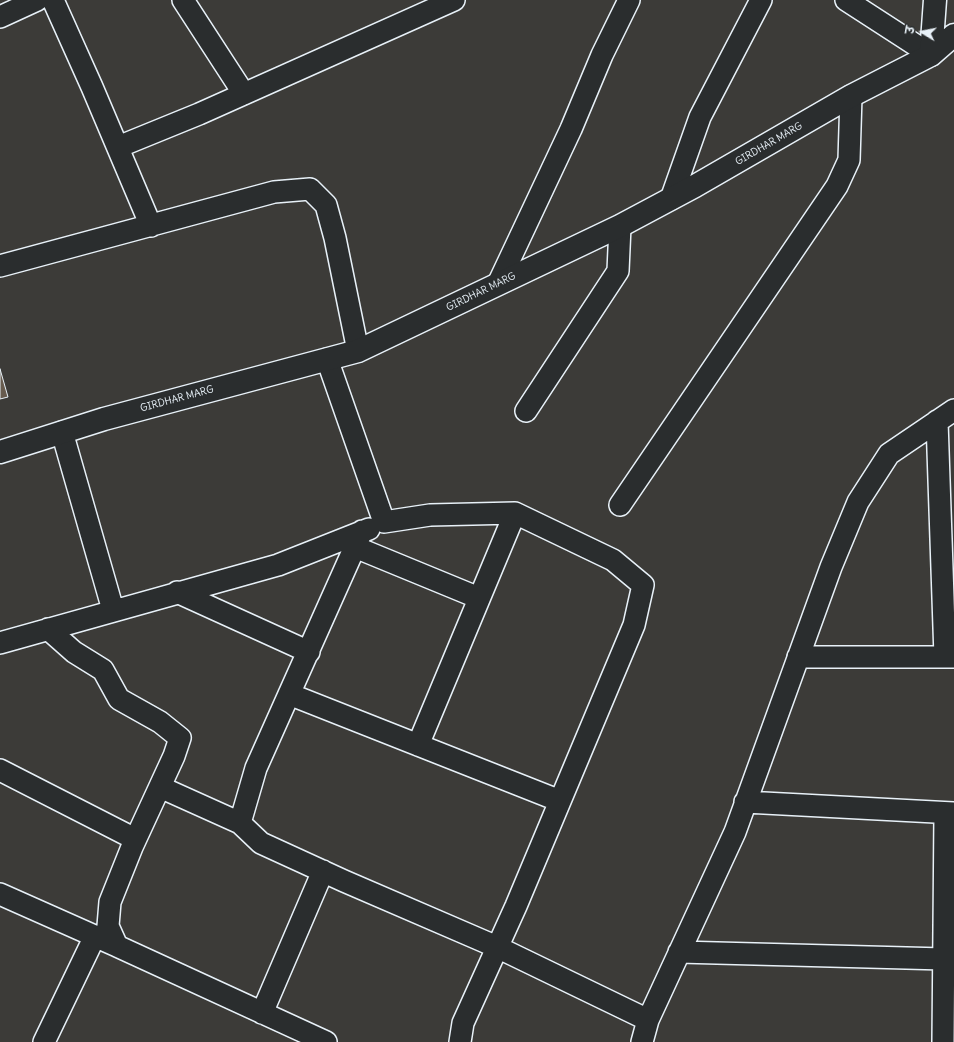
<!DOCTYPE html>
<html>
<head>
<meta charset="utf-8">
<style>
  body { margin:0 }
  #map { position:relative; width:954px; height:1042px; overflow:hidden; background:#3c3b38; font-family:Delius,"Playpen Sans Deva",sans-serif }
  canvas { display:block }
  .north { position:absolute; left:902px; top:12px; width:40px; height:40px; -webkit-text-stroke:3px #2a2d2e; paint-order:stroke; rotate:280deg; font-size:11px; font-weight:700; line-height:16px; text-align:center; color:#e8f1f8 }
  .north::after { content:''; display:block; margin:auto; width:14px; height:18px; background:#e8f1f8; clip-path:polygon(50% 0,100% 100%,50% 72%,0 100%) }
</style>
</head>
<body>
<div id="map">
<canvas width="954" height="1042"></canvas>
<div class="north">उ</div>
</div>
<script>
const c = document.querySelector('canvas').getContext('2d');
c.lineJoin = 'round';
function paint(path, color) { c.fillStyle = color; c.fill(path, 'evenodd'); }
const shape = rows => new Path2D(rows.map(r => 'M' + r).join(''));
function stroke(path, color, width, dash) { c.strokeStyle = color; c.lineWidth = width; c.lineCap = dash ? 'butt' : 'round'; c.setLineDash(dash || []); c.stroke(path); }
function drawText(font, color, halo, rows, align = 'center') {
  c.font = font + ' Delius,sans-serif'; c.lineWidth = 3; c.setLineDash([]); c.textBaseline = 'middle'; c.strokeStyle = halo; c.fillStyle = color; for (const [text, x, y, turn = 0] of rows) {
    c.save(); c.translate(x, y); c.rotate((+turn || 0) * Math.PI / 180); c.textAlign = isNaN(turn) ? turn : align; if (halo) c.strokeText(text, 0, 0); c.fillText(text, 0, 0); c.restore();
  }
}
const building = shape([
  [0,369,8,397,0,399,0,369]
]);
const street = shape([
  [53,0,92,87,151,226],
  [183,0,244,94],
  [846,0,931,55],
  [0,17,37,0],
  [118,147,199,114,454,0],
  [671,199,700,117,761,0],
  [0,266,274,192,310,189,326,205,335,238,358,351],
  [498,284,571,129,602,55,629,0],
  [327,359,384,522,430,515,515,513,613,560,643,585,634,625,516,906,463,1023,460,1042],
  [526,411,618,271,620,226],
  [937,421,945,657],
  [62,432,113,610],
  [620,505,837,186,849,160,851,96],
  [362,531,256,768,240,823,261,843,344,881,497,947,648,1020],
  [355,547,479,598],
  [177,592,309,652],
  [48,629,74,652,103,670,119,699,160,722,180,738,174,756,132,847,110,902,108,926,117,946,326,1042],
  [0,643,278,565,369,529],
  [798,657,954,657],
  [289,694,560,801],
  [418,745,515,513],
  [0,770,135,839],
  [160,787,240,823],
  [745,802,954,813],
  [0,894,117,946],
  [679,952,944,959],
  [262,1013,323,871],
  [44,1042,95,936],
  [642,1042,648,1020,735,832,831,567,858,502,889,454,954,410],
  [943,1042,945,813]
]);
const secondary = shape([
  [931,55,935,0],
  [0,452,104,419,358,351,620,226,695,186,851,96,931,55,954,35]
]);
const streetNames = [
  ["GIRDHAR MARG",769,144,-30],
  ["GIRDHAR MARG",481,292,-26],
  ["GIRDHAR MARG",177,399,-15]
];
paint(building, '#675b4e');
stroke(building, '#e8f1f8', 1);
stroke(street, '#e8f1f8', 24);
stroke(secondary, '#e8f1f8', 25);
stroke(street, '#2a2d2e', 21);
stroke(secondary, '#2a2d2e', 22);
drawText('10px', '#e8f1f8', '#2a2d2e', streetNames);
</script>
</body>
</html>
